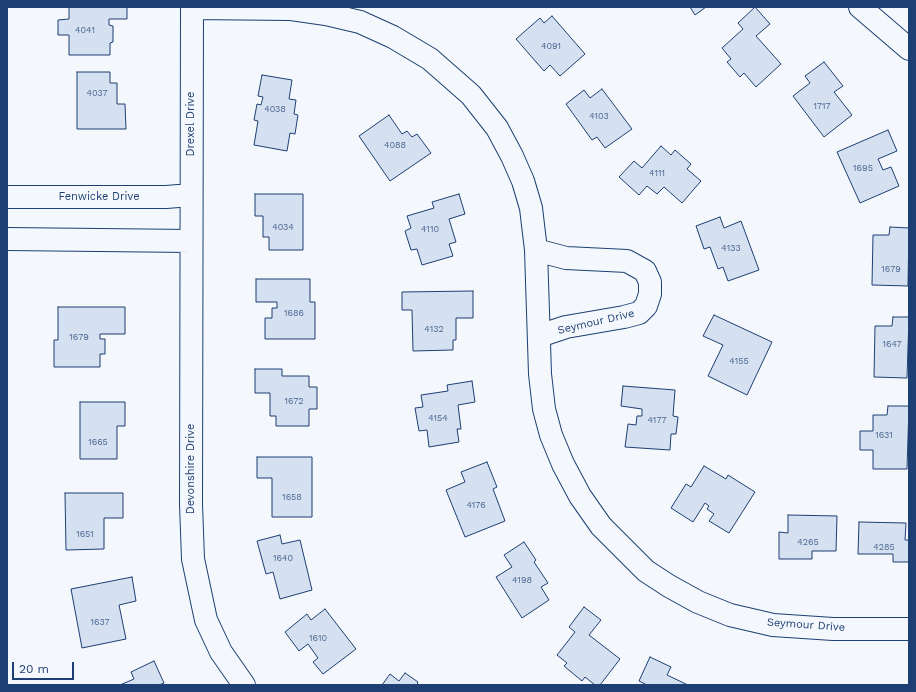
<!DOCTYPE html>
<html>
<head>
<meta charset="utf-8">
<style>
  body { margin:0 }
  #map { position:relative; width:916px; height:692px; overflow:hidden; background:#f4f7fb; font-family:"Work Sans",sans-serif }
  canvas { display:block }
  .frame { position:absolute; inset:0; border:8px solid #1d3f73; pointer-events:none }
  .scale { position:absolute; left:12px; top:662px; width:62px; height:18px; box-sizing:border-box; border:2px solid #1d3f73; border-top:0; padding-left:5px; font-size:12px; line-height:14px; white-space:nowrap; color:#1d3f73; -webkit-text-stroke:3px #f4f7fb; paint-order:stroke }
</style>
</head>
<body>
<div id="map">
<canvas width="916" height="692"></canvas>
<div class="frame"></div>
<div class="scale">20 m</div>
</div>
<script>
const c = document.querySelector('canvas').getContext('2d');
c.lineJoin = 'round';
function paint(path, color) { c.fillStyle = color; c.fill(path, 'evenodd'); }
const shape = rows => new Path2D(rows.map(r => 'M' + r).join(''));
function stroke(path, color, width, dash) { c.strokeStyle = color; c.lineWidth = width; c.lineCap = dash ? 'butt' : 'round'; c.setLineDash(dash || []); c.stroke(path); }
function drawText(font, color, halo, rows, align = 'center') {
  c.font = font + ' "Work Sans",sans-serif'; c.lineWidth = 3; c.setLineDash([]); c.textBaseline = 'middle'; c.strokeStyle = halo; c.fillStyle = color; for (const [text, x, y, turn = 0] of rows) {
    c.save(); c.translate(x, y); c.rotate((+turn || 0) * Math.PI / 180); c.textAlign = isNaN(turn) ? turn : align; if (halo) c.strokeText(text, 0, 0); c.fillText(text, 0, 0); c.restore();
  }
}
const building = shape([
  [69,7,127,7,127,19,109,19,109,25,113,26,113,42,110,43,110,55,69,55,69,35,58,35,58,20,69,19,69,7],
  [690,7,706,7,695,15,690,7],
  [755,7,770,24,756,36,781,64,756,87,744,73,740,77,727,62,731,59,722,48,743,29,738,23,755,7],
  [552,16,585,54,560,76,550,65,544,71,516,39,540,18,544,23,552,16],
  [824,62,843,86,834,92,852,115,824,137,793,96,810,83,805,76,824,62],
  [77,72,110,72,110,83,117,83,117,104,125,104,126,129,77,129,77,72],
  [262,75,292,80,289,99,296,100,294,114,298,115,295,134,290,133,287,151,254,145,258,121,254,120,257,104,261,105,263,97,258,96,262,75],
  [602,89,632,129,605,148,597,137,592,140,566,104,584,90,590,98,602,89],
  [389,115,402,134,407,131,412,137,417,134,431,153,390,181,359,136,389,115],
  [888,130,897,151,878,159,883,170,891,167,899,186,860,203,837,152,888,130],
  [661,146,671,155,675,150,691,164,687,169,701,181,682,203,664,187,657,194,647,186,639,195,619,177,634,161,642,168,661,146],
  [255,194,303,194,303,250,269,250,269,237,263,237,263,216,255,216,255,194],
  [459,194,465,214,449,219,456,242,449,244,453,256,422,265,417,249,411,250,405,231,411,228,407,216,434,208,432,202,459,194],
  [720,217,724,228,741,221,759,270,728,281,723,267,718,269,710,247,704,249,696,226,720,217],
  [890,227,909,228,908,286,872,285,873,235,889,235,890,227],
  [256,279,310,279,310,302,315,302,315,339,265,339,265,318,272,318,272,308,277,308,277,302,256,302,256,279],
  [473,291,473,318,456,318,456,340,453,340,453,350,413,351,412,310,402,310,402,292,473,291],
  [58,307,125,307,125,334,100,334,100,339,105,339,105,354,100,354,100,367,54,367,54,340,58,340,58,307],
  [714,315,772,342,747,395,708,376,723,345,703,336,714,315],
  [893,317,909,317,907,378,874,377,875,326,892,326,893,317],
  [255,369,282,369,282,376,309,376,309,387,317,387,317,409,309,409,309,426,276,426,276,416,270,416,270,393,255,393,255,369],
  [472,381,475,402,458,405,461,429,457,429,459,442,429,447,427,430,419,431,415,408,423,407,421,395,448,391,447,385,472,381],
  [623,386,675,390,673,416,678,417,676,434,671,434,670,450,625,447,628,424,636,425,637,416,642,416,642,409,621,406,623,386],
  [80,402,125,402,125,426,117,426,117,459,80,459,80,402],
  [888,406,909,406,907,469,873,469,873,450,860,450,860,431,873,431,873,415,887,415,888,406],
  [257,457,312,457,312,517,272,517,272,478,257,478,257,457],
  [487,462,497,487,493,489,505,521,465,537,446,490,465,482,461,472,487,462],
  [704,466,726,479,728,475,755,492,729,533,709,521,714,514,707,509,709,506,705,503,693,522,671,508,686,484,691,487,704,466],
  [65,493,123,493,123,518,104,518,104,549,66,550,65,493],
  [788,515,837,516,836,551,812,551,812,559,779,559,779,532,788,533,788,515],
  [859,522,906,523,905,540,909,540,909,562,893,562,893,554,858,554,859,522],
  [280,535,282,544,300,540,312,590,280,599,273,572,266,574,257,541,280,535],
  [524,542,536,560,534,562,548,583,541,587,549,600,522,618,496,577,512,567,504,555,524,542],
  [132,577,136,601,119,605,126,639,82,648,71,589,132,577],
  [584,607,601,620,589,635,620,659,600,685,595,685,585,677,582,681,564,666,567,663,557,655,575,632,569,627,584,607],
  [325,609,356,649,323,674,313,662,318,658,308,644,299,651,285,632,307,614,311,620,325,609],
  [650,657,671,667,667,675,688,685,647,685,639,681,650,657],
  [154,661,164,683,159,685,120,685,134,679,131,672,154,661],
  [405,673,418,682,417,685,382,685,390,674,399,681,405,673]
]);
const minor = shape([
  [192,7,191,504,193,559,206,620,221,652,244,685],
  [860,7,909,49],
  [192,8,291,9,326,14,360,22,393,37,430,59,471,95,497,128,512,156,523,181,531,208,536,250,540,374,544,409,551,435,563,464,580,496,601,526,646,571,669,586,698,602,730,615,773,625,833,629,909,629],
  [7,197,166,197,191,195],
  [7,239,191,241],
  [536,250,566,258,627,261,645,271,650,282,650,294,646,306,639,313,624,317,566,327,539,336]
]);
const numberNames = [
  ["4041",85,30],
  ["4091",551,46],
  ["4037",97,93],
  ["1717",822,106],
  ["4038",275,109],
  ["4103",599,116],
  ["4088",395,145],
  ["1695",863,168],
  ["4111",657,173],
  ["4034",283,227],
  ["4110",430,229],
  ["4133",731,248],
  ["1679",891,269],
  ["1686",294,313],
  ["4132",434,329],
  ["1679",79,337],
  ["1647",892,344],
  ["4155",739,361],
  ["1672",294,401],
  ["4154",438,418],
  ["4177",657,420],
  ["1631",884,435],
  ["1665",98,442],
  ["1658",292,497],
  ["4176",476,505],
  ["1651",85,534],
  ["4265",808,542],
  ["4285",884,547],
  ["1640",283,558],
  ["4198",522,580],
  ["1637",100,622],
  ["1610",318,638]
];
const streetNames = [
  ["Drexel Drive",191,124,-90],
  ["Fenwicke Drive",99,197],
  ["Seymour Drive",596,322,-13],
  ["Devonshire Drive",191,469,-90],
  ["Seymour Drive",806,625,4]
];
paint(building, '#d5e0f0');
stroke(building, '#1d3f73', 1);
stroke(minor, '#1d3f73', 24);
stroke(minor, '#f4f7fb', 22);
drawText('9px', '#4b6792', null, numberNames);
drawText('11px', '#1d3f73', '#f4f7fb', streetNames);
</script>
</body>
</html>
